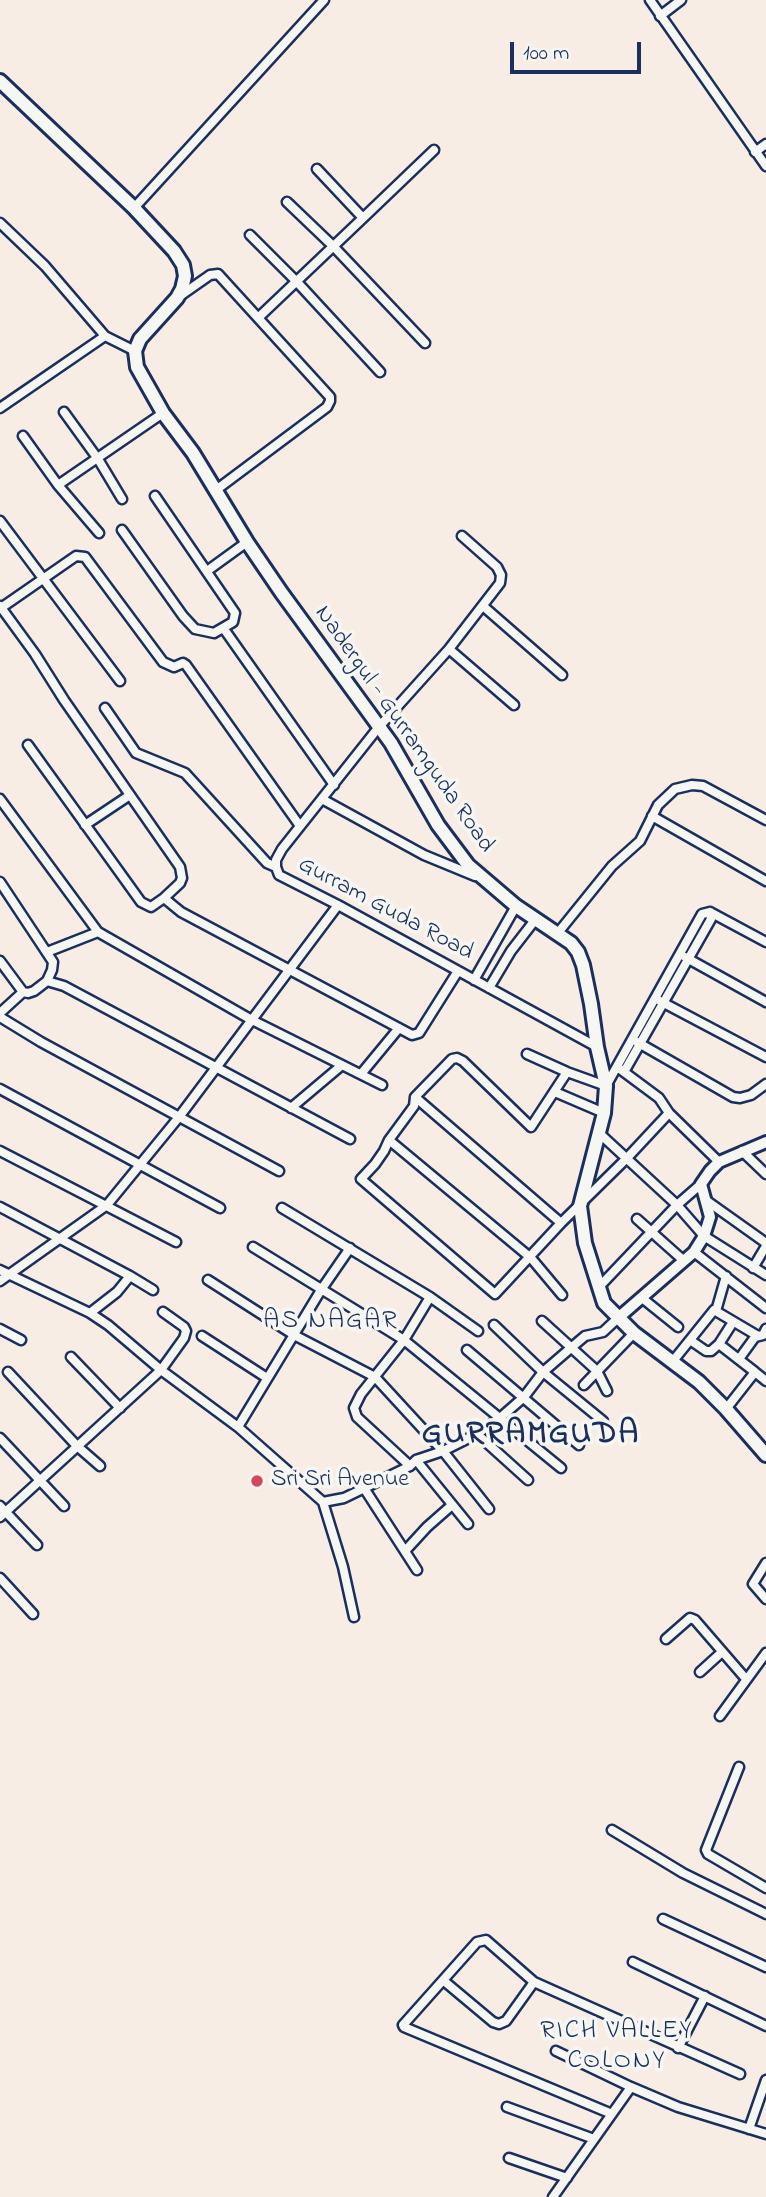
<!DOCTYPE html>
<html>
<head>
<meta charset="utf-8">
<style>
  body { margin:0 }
  #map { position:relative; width:766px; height:2197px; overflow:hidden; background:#f8ede5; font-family:"Indie Flower",sans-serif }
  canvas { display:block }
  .scale { position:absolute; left:510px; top:42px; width:131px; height:32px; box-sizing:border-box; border:4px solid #1b2f5e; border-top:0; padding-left:9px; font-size:21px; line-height:24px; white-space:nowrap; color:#1b2f5e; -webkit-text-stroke:5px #f6f6f2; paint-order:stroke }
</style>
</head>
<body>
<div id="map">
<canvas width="766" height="2197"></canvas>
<div class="scale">100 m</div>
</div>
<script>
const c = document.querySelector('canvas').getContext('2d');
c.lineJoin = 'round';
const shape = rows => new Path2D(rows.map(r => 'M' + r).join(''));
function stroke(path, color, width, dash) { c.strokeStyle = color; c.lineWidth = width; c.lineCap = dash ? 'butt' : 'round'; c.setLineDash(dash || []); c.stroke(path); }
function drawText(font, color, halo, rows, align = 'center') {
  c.font = font + ' "Indie Flower",sans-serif'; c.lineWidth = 7; c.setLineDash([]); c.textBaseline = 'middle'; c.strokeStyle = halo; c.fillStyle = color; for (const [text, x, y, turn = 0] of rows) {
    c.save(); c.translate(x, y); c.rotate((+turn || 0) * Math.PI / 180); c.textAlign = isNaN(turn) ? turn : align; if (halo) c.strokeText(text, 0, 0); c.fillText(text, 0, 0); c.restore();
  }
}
const minor = shape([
  [650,0,766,166],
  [660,16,681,0],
  [755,152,766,144],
  [287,202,334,247,425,343],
  [134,208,324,0],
  [363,218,434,150],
  [0,223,45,266,105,336,135,351],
  [250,235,297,282,380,372],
  [180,296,210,275,218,274,330,397,330,401,327,407,216,490],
  [259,317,363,218,317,169],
  [0,408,105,336],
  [64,412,98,459,122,499],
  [23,436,58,485,99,533],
  [58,485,163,413],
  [0,521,120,681],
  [122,530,183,616,195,629,214,633,233,622,235,613,155,496],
  [462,536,497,567,501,575,500,583,449,649,378,728,282,849,276,860,276,867,279,875,338,905,597,1047],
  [207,571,247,542],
  [0,606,35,654,64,700,180,867,182,878,180,883,164,898,151,907,141,902,28,745],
  [483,606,562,675],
  [1,608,76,556,85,557,163,662,174,667,183,663,186,665,300,826],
  [224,629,334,785],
  [449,649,514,705],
  [105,708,136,753,185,773,267,863,276,867],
  [0,799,98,932,250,1019,382,1085],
  [322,799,424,855,475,876],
  [652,816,766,881],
  [85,825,130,795],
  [0,882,53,962,52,970,47,981],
  [164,898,181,912,412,1035,419,1033,458,971],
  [710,912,766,942],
  [557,934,612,866,640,841,658,805,675,789,692,785,703,786,766,820],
  [47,952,98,932],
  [685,957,766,1002],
  [0,961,23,992,28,993,34,991,47,981,64,986,350,1139],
  [474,980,516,906],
  [489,988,511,951,535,920],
  [660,1001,766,1057],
  [0,1013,23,992],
  [0,1017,41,1042,279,1171],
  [637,1042,733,1097,740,1098,751,1095,766,1084],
  [527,1054,567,1072,606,1086,702,914,710,912],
  [620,1069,659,1098,669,1113,719,1162],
  [567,1072,531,1127,463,1061,457,1058,452,1059,415,1097,414,1106,389,1140,384,1151,375,1164,361,1179,495,1294,561,1223,627,1158,669,1113],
  [624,1072,711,919,710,912],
  [361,1074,399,1028],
  [0,1089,220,1208],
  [555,1092,604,1113],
  [415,1097,561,1223],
  [291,1108,342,1065],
  [599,1133,677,1205,704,1236,766,1275],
  [389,1140,531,1258,562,1295],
  [0,1151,176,1242],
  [742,1151,766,1174],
  [707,1201,766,1243],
  [0,1207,130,1276,117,1292,90,1313],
  [282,1208,430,1297,478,1331],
  [637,1219,683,1260],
  [253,1247,404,1340,561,1468],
  [694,1252,766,1308],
  [753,1268,766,1246],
  [0,1270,90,1313,108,1325,161,1370,238,1427,323,1502,343,1567,354,1617],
  [130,1276,153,1290],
  [208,1280,294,1335,375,1377,443,1451,489,1509],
  [0,1281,107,1205,179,1117,338,905],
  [599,1287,677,1205,701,1184],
  [642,1298,678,1327],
  [716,1311,726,1276],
  [542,1321,597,1371,607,1391],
  [494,1325,543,1372,603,1421],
  [0,1329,21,1340],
  [202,1336,267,1378],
  [690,1340,706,1351,711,1351,719,1344,733,1322],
  [719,1344,755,1372],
  [467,1350,579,1445],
  [71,1357,120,1408],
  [739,1359,755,1337,763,1335,766,1329],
  [673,1361,714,1310,758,1336],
  [8,1372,77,1446,100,1466],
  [584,1385,634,1333],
  [726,1409,755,1372,766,1381],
  [238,1427,321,1290,350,1248],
  [477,1434,528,1480],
  [0,1438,64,1506],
  [416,1460,468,1524],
  [410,1466,357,1417,354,1408,361,1394,404,1340,430,1297],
  [364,1488,417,1570],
  [323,1502,344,1498,410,1466,416,1460,443,1451,477,1434,500,1418,524,1397,543,1372,572,1347,585,1336,603,1332,618,1318],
  [0,1506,37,1545],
  [0,1517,161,1370,184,1338,186,1331,184,1327,163,1312],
  [405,1551,427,1527,452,1505],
  [766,1563,753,1584,766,1599],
  [0,1578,33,1614],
  [666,1639,690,1618,695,1620,746,1679],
  [700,1672,722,1652],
  [720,1716,766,1653],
  [739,1767,706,1850,708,1854,766,1888],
  [612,1830,683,1873,766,1914],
  [663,1919,766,1967],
  [633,1962,766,2026],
  [444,1981,493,2022,499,2024,506,2021,534,1982],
  [678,2048,705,1996],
  [556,2051,631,2087,678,2107,766,2134],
  [507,2107,594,2139],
  [612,2114,404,2027,403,2025,477,1942,486,1940,534,1982,740,2074],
  [749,2129,766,2080],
  [509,2158,567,2178],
  [553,2197,631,2087]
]);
const tertiary = shape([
  [618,1318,694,1252,704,1236,710,1217,701,1184,710,1171,719,1162,766,1142]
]);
const secondary = shape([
  [0,81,134,208,174,251,183,265,185,276,182,289,177,298,140,339,135,351,137,367,163,413,193,453,247,542,281,592,391,743,438,825,468,865,516,906,571,943,578,952,583,965,591,1004,597,1047,606,1086,604,1113,580,1206,585,1243,604,1303,634,1333,699,1382,726,1409,766,1455]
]);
const markers = [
  [257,1481,7,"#d1495b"]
];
const streetNames = [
  ["Nadergul - Gurramguda Road",403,730,55],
  ["Gurram Guda Road",385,910,28]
];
const poiNames = [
  ["Sri Sri Avenue",271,1481]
];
const neighbourhoodNames = [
  ["AS NAGAR",331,1323],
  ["RICH VALLEY",617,2033],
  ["COLONY",617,2063]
];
const districtNames = [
  ["GURRAMGUDA",531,1437]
];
stroke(minor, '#1b2f5e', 13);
stroke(tertiary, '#1b2f5e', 16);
stroke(secondary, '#1b2f5e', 18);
stroke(minor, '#f6f6f2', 8);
stroke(tertiary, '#f6f6f2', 10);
stroke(secondary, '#f6f6f2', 12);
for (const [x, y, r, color] of markers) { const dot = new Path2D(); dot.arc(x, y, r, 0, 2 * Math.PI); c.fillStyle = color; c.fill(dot); stroke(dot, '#f6f6f2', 2.5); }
drawText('24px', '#1b2f5e', '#f6f6f2', streetNames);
drawText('24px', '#1b2f5e', '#f6f6f2', poiNames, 'left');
c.letterSpacing = '2px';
drawText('26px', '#1b2f5e', '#f6f6f2', neighbourhoodNames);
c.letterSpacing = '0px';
c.letterSpacing = '2px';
drawText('bold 32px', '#1b2f5e', '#f6f6f2', districtNames);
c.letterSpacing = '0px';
</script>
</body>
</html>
